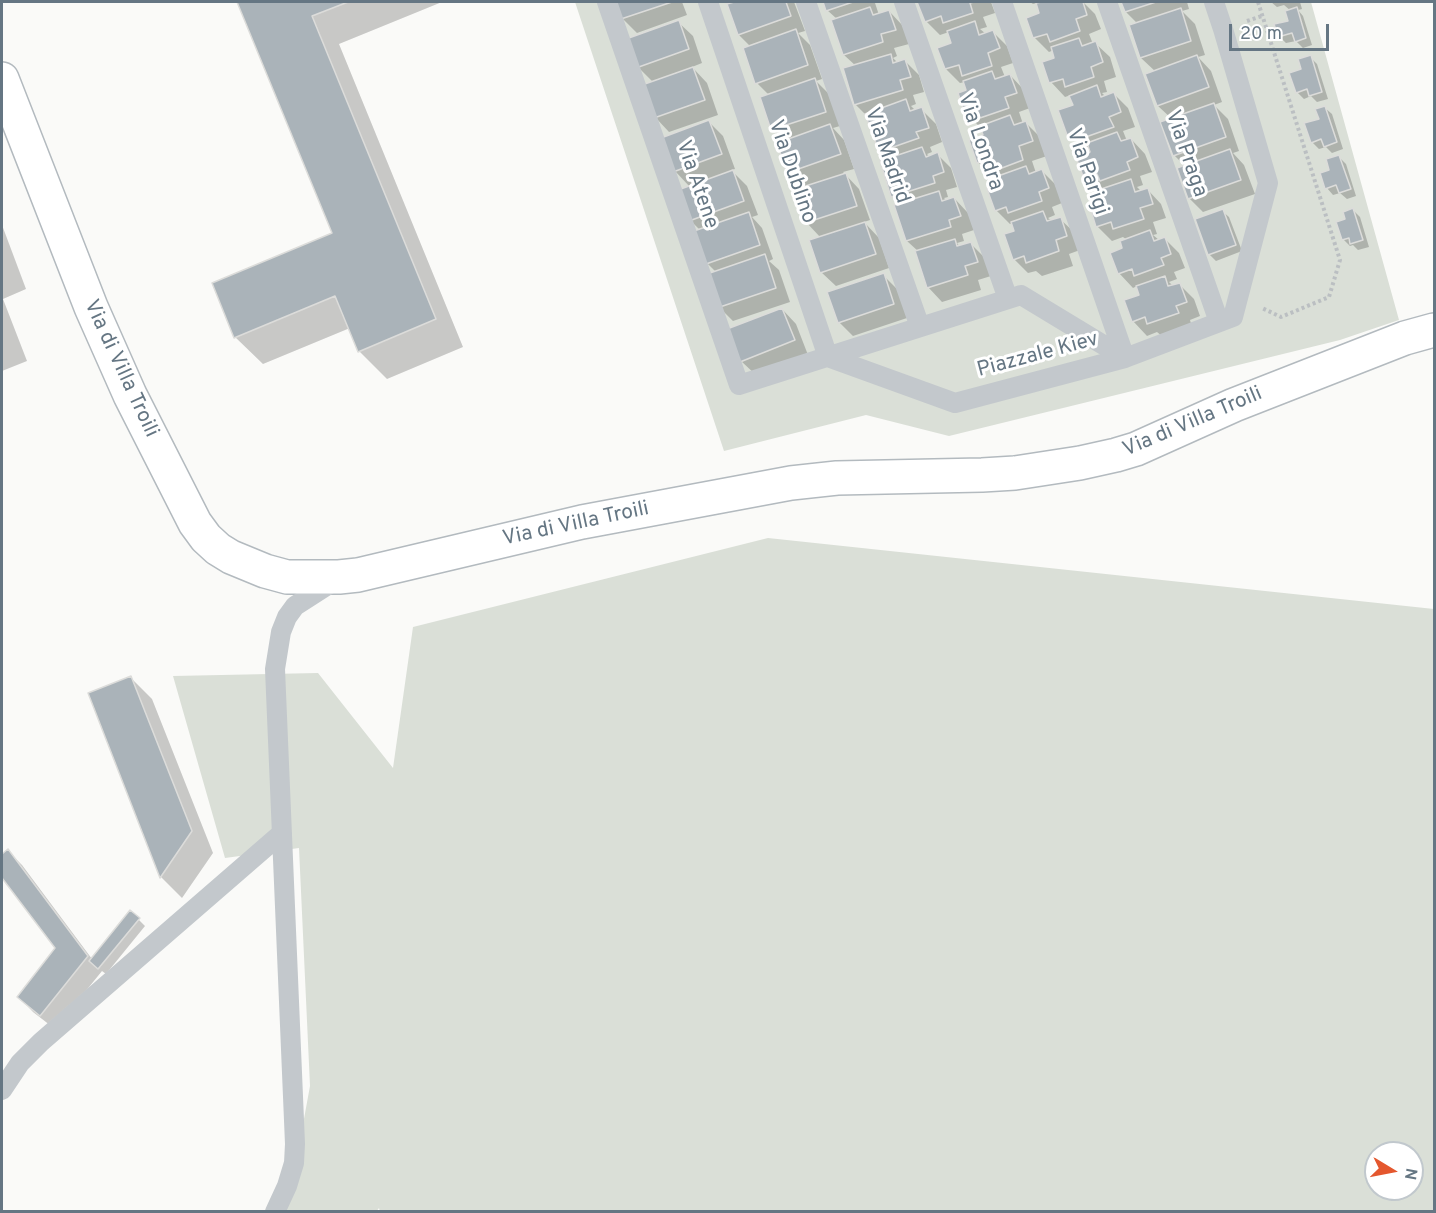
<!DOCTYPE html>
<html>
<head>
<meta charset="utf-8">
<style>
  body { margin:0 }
  #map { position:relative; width:1436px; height:1213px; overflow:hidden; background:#fafaf8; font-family:Overpass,sans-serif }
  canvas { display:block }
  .frame { position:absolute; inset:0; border:3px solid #657683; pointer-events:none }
  .north { position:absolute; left:1364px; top:1141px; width:60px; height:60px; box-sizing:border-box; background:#fff; border:2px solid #c1c8cd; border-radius:50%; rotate:100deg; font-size:16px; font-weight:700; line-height:24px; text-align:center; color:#657683 }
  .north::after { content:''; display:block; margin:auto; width:21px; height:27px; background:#e4572e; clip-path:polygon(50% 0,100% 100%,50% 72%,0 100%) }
  .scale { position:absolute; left:1229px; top:24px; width:100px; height:27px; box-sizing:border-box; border:3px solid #657683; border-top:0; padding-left:8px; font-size:18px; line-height:21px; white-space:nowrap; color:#657683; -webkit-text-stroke:4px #fff; paint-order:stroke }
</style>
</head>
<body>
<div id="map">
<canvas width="1436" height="1213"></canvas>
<div class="frame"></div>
<div class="north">N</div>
<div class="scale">20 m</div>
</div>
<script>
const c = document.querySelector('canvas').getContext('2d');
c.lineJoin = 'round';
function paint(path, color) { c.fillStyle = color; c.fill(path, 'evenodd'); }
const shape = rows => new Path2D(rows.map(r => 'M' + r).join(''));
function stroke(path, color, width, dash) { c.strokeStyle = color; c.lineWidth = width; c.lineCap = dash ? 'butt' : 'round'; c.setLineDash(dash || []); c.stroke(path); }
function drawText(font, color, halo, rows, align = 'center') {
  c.font = font + ' Overpass,sans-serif'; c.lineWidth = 6; c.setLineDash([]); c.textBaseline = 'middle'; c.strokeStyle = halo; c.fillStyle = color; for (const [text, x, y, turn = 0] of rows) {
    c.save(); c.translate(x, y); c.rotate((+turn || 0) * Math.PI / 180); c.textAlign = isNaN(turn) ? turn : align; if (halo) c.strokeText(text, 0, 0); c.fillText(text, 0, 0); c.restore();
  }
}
const green = shape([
  [575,2,1311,2,1399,320,1340,340,949,436,866,415,724,451],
  [768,538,1434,609,1434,1211,380,1212,379,1208,376,1212,277,1211,291,1190,310,1086,299,848,225,858,173,676,318,673,393,768,413,627],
  [1376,1153,1412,1153,1412,1189,1376,1189]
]);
const shadow = shape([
  [239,2,442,2,339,44,463,347,387,379,359,351,350,328,263,364,235,337,334,234],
  [616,2,682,2,687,15,637,33,622,18],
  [738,2,794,2,805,31,798,33,810,45,822,79,816,81,829,94,840,126,833,128,844,140,854,169,843,172,859,189,870,220,864,222,879,238,889,268,836,286,821,272,821,238,806,222,805,188,789,172,785,142,772,129,769,95,757,83,751,47,739,35,729,5],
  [824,2,880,2,875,3,879,15,889,11,903,26,909,44,894,48,897,56,893,58,898,63,905,61,919,75,924,92,913,95,916,104,911,106,916,111,921,109,936,124,942,142,930,147,932,152,927,154,930,157,937,154,951,168,957,187,946,190,948,197,944,198,947,201,954,198,968,213,974,230,962,234,964,241,957,243,960,247,971,244,985,258,991,276,978,280,981,290,942,302,928,287,919,252,907,241,896,206,901,205,893,196,888,159,880,151,867,116,855,104,856,66,844,55,837,19,827,10],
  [919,2,991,2,995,13,983,17,987,27,980,29,986,34,993,32,1007,46,1013,63,1001,67,1005,77,1010,75,1024,90,1030,108,1019,112,1023,124,1026,123,1040,137,1047,156,1032,161,1036,173,1042,171,1056,185,1062,203,1052,207,1055,215,1048,218,1052,221,1060,219,1075,233,1080,250,1069,254,1073,266,1042,276,1036,271,1028,273,1014,259,1016,232,1013,223,1010,224,996,210,1003,185,1002,176,999,174,992,176,978,162,985,136,982,127,980,127,966,113,968,90,965,82,960,83,946,69,953,44,949,32,940,35,926,21],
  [1030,2,1083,2,1095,14,1101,29,1089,34,1093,44,1095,43,1110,57,1116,77,1104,81,1107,92,1102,93,1106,97,1114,94,1128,108,1135,127,1123,131,1127,141,1131,139,1145,154,1152,172,1140,176,1143,185,1137,187,1141,191,1147,189,1161,204,1166,218,1153,222,1157,234,1153,235,1159,240,1164,238,1179,253,1185,268,1174,272,1177,279,1169,282,1173,286,1179,284,1194,299,1200,316,1190,320,1192,327,1163,337,1157,332,1147,336,1133,321,1141,296,1137,286,1133,288,1119,273,1127,240,1123,237,1112,241,1097,226,1106,200,1103,191,1099,192,1085,178,1092,153,1089,146,1083,149,1069,134,1074,106,1071,95,1065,97,1051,82,1056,59,1054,50,1049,52,1034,37,1041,14,1037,3,1033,4],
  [1123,2,1187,2,1189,9,1182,11,1195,24,1205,55,1198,57,1211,71,1222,102,1214,105,1228,119,1239,151,1233,153,1244,165,1255,194,1203,212,1189,198,1186,167,1174,155,1172,119,1158,106,1156,72,1141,58,1131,26,1138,24,1126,12],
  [1271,2,1300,2,1302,9,1298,10,1303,16,1312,45,1303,48,1296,41,1286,43,1280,37,1290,22,1291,11,1284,5,1277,7],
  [678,22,693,36,702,63,692,67,707,83,718,115,669,132,655,117,653,82,638,67],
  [1310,57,1317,64,1328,99,1317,102,1311,96,1304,99,1297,92,1303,70],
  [1325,108,1332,114,1343,149,1332,153,1326,147,1319,149,1312,142],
  [709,122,723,136,735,169,731,170,747,186,758,215,752,217,762,228,773,259,769,261,779,270,790,302,733,321,719,307,717,273,707,263,700,230,690,220,690,187,675,171],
  [1339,157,1346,164,1356,196,1347,199,1340,193,1333,195,1327,188,1331,171],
  [1353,210,1360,217,1369,247,1358,250,1353,245,1350,246,1343,239,1347,220],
  [1222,211,1229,217,1242,251,1216,261,1209,254],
  [2,225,26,289,3,299,27,361,2,371],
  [883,275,897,289,907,318,853,336,839,322],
  [782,309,796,324,808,355,756,375,741,361],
  [131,678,152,699,213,853,182,898,161,877,89,694],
  [8,851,22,865,92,959,139,920,145,926,106,974,102,971,55,1029,33,1012,19,997,57,948,2,875,2,856]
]);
const building = shape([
  [237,2,348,2,312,16,436,319,358,352,335,296,234,338,212,283,332,233,237,2],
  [615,2,672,2,621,19,615,2],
  [734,2,786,2,791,16,738,35,727,4,734,2],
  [823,2,853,2,826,11,823,2],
  [917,2,974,2,970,3,973,13,943,23,941,16,925,22,917,2],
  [1041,2,1083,2,1087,15,1076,19,1080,31,1050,42,1047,34,1033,38,1026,18,1039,13,1036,3,1041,2],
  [1121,2,1156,2,1125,12,1121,2],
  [870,7,873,15,889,10,896,30,881,34,883,42,843,55,831,20,870,7],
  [1297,7,1306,38,1295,42,1292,33,1278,37,1274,24,1288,21,1285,11,1297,7],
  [1181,8,1191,41,1140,58,1129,25,1181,8],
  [679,20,689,49,636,68,626,39,679,20],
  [975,21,979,35,993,30,1000,48,988,53,992,66,962,76,959,65,945,69,937,48,951,43,947,31,975,21],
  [796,29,808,65,755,84,743,48,796,29],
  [1079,38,1082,46,1096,41,1103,62,1091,67,1094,77,1065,87,1063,79,1049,83,1042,62,1054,58,1051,47,1079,38],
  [891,54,893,63,905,59,911,77,900,80,903,90,854,105,843,68,891,54],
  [1197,55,1209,87,1157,106,1145,74,1197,55],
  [1311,55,1322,92,1309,96,1307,89,1296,93,1289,73,1301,69,1298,59,1311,55],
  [693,67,705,100,654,118,642,85,693,67],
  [992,71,995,79,1010,74,1017,93,1005,97,1009,108,980,118,977,110,965,114,958,93,966,90,963,81,992,71],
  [815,78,826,112,771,130,760,97,815,78],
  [1097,85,1101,97,1114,92,1121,112,1109,117,1114,127,1083,138,1080,130,1067,135,1058,110,1073,105,1069,96,1097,85],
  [906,99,910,111,922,107,929,128,916,132,919,138,879,152,865,114,906,99],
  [1214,103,1226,137,1173,156,1160,122,1214,103],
  [1325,106,1337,142,1324,147,1321,139,1311,143,1304,123,1319,119,1315,109,1325,106],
  [1010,115,1014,125,1026,121,1033,141,1019,146,1023,160,994,171,989,158,977,163,969,140,983,135,980,126,1010,115],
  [709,120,722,154,673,172,661,138,709,120],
  [830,124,841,154,787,173,777,143,830,124],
  [1117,132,1121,141,1131,138,1138,157,1127,162,1130,170,1100,181,1097,174,1084,179,1076,157,1090,152,1087,143,1117,132],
  [922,147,926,157,938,152,944,172,933,176,935,183,891,197,880,161,922,147],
  [1230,149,1241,180,1188,199,1177,168,1230,149],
  [1339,155,1351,189,1339,193,1336,185,1325,189,1320,173,1329,170,1326,159,1339,155],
  [1026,166,1029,174,1042,169,1049,188,1039,192,1042,201,1008,213,1006,207,995,211,987,189,1001,184,998,176,1026,166],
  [733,170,744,201,689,221,678,190,733,170],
  [846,173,857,206,805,223,793,190,846,173],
  [1131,179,1135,192,1148,188,1153,204,1140,208,1144,219,1113,229,1111,222,1096,227,1089,204,1104,199,1101,189,1131,179],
  [939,191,942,201,954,197,961,216,949,220,951,227,906,241,894,205,939,191],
  [1353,208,1363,240,1350,244,1349,238,1342,240,1336,222,1345,219,1343,212,1353,208],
  [1223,209,1236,245,1208,255,1195,219,1223,209],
  [1043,211,1047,221,1061,217,1067,236,1056,240,1059,251,1026,263,1024,256,1013,260,1004,234,1014,231,1011,222,1043,211],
  [749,212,760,245,706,264,694,231,749,212],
  [865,222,876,254,820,273,809,240,865,222],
  [1150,230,1154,241,1165,237,1171,254,1161,258,1164,265,1134,276,1132,269,1118,274,1110,253,1122,248,1120,241,1150,230],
  [955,239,957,246,971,242,978,262,965,266,968,275,927,288,915,251,955,239],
  [765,254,776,288,717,308,707,274,765,254],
  [884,273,894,304,838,323,827,292,884,273],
  [1165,276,1168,286,1180,283,1187,302,1176,306,1179,313,1147,324,1145,317,1132,322,1124,300,1139,295,1136,286,1165,276],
  [782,308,795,340,740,362,727,329,782,308],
  [131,676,192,831,160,878,88,693,131,676],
  [8,849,88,956,40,1016,17,997,55,948,2,878,2,854,8,849],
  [130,910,140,918,98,969,89,961,130,910]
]);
const path = shape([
  [1258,2,1340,260,1329,297,1281,317,1262,308],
  [1247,21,1262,16]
]);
const lane = shape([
  [607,2,739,385,1021,295,1125,358],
  [708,2,828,357],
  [806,2,920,327],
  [904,2,1008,299],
  [1002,2,1125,358],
  [1107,2,1219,322],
  [828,357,955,403,1125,358,1233,317,1268,183,1223,29,1214,2],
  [2,1090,20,1063,41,1042,282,833],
  [275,1212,287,1186,294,1163,295,1144,275,669,281,632,287,617,295,606,337,579]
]);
const secondary = shape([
  [2,79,91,307,130,395,195,523,206,538,218,549,231,557,265,571,287,577,339,577,358,575,582,522,791,483,837,478,982,475,1015,473,1080,463,1116,455,1136,449,1234,405,1405,338,1434,330]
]);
const streetNames = [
  ["Via Londra",979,142,71],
  ["Via Praga",1185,154,71],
  ["Via Madrid",886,156,71],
  ["Via Dublino",791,172,71],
  ["Via Parigi",1086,172,71],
  ["Via Atene",696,185,71],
  ["Piazzale Kiev",1038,356,-15],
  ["Via di Villa Troili",120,369,65],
  ["Via di Villa Troili",1193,423,-23],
  ["Via di Villa Troili",576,525,-12]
];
paint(green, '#dadfd7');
paint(shadow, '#0003');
paint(building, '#aab3b9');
stroke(building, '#dcdcda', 1.5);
stroke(secondary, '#b3babf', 36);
stroke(path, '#bbbfc2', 4, [3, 3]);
stroke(lane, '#c3c8cc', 20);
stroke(secondary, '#fff', 33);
drawText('21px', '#657683', '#fff', streetNames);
</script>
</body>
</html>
